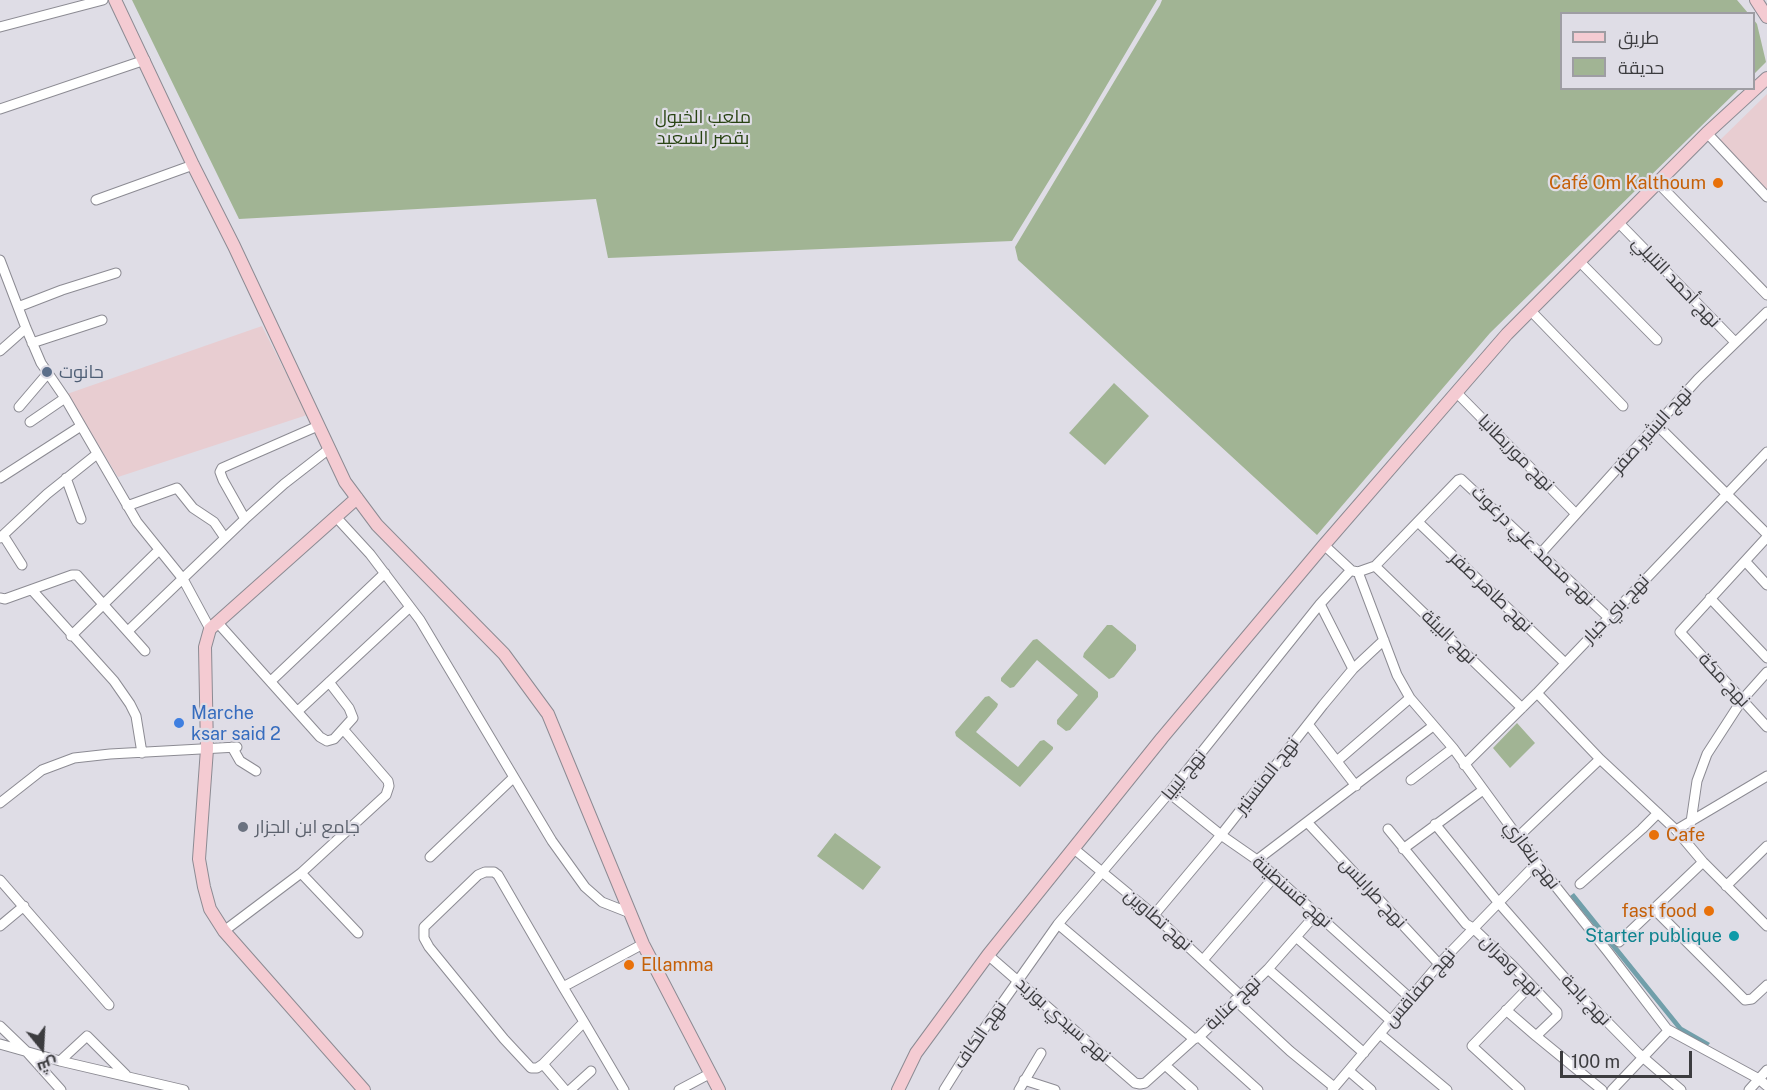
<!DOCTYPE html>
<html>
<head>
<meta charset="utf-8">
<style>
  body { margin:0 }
  #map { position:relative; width:1767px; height:1090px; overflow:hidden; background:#dfdde6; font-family:"Public Sans",Cairo,sans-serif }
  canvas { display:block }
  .legend { position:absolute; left:1560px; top:12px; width:195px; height:78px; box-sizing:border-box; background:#dfdde6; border:2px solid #9e9da3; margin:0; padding:8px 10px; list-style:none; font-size:18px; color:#3c3c3f }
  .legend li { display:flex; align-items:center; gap:12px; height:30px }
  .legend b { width:30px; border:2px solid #9e9da3 }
  .north { position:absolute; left:12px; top:1018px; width:60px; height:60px; -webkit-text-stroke:4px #dfdde6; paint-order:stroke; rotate:162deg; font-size:16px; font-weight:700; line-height:24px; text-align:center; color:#3c3c3f }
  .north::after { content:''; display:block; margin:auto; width:21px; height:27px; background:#3c3c3f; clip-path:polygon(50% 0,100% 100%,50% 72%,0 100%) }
  .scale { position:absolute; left:1560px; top:1051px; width:132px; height:27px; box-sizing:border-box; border:3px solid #3c3c3f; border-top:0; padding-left:8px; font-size:18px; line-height:21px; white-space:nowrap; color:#3c3c3f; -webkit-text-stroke:4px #dfdde6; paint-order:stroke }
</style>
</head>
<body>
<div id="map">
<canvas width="1767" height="1090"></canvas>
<ul class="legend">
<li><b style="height:8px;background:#f4cbd2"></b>طريق</li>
<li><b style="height:16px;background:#a1b494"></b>حديقة</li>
</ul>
<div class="north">ش</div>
<div class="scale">100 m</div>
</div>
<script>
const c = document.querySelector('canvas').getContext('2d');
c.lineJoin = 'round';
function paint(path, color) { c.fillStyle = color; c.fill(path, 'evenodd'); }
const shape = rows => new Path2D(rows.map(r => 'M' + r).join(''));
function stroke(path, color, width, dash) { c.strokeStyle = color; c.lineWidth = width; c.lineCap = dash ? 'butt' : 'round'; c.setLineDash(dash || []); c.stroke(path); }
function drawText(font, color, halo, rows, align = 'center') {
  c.font = font + ' "Public Sans",Cairo,sans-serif'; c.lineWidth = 4.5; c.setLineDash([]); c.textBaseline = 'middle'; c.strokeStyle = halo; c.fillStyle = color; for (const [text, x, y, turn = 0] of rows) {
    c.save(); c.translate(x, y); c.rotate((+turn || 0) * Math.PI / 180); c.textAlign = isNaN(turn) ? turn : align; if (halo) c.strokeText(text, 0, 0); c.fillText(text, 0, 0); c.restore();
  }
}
const industrial = shape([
  [1767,94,1767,195,1718,142],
  [262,326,307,415,118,477,67,394]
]);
const green = shape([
  [132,0,1157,0,1085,122,1012,241,608,258,596,199,239,219],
  [1162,0,1737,0,1748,13,1562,14,1562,88,1739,89,1490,333,1317,535,1018,260,1015,247,1160,5],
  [1754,20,1757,24,1766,62,1754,74],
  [1114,383,1149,416,1105,465,1069,433],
  [1107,625,1112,625,1136,645,1136,650,1114,677,1109,679,1083,657,1084,653],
  [1037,639,1098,692,1098,697,1070,730,1066,731,1057,724,1057,720,1078,695,1037,660,1014,687,1010,688,1001,681,1001,678,1033,640],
  [989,696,998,704,997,707,976,732,1018,767,1040,741,1044,740,1053,747,1053,749,1020,787,956,736,955,732,985,697],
  [1517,723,1535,743,1510,768,1493,748],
  [835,833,881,867,863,890,817,856]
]);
const water = shape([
  [1574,893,1682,1027,1710,1043,1706,1048,1680,1032,1570,896]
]);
const street = shape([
  [0,27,103,0],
  [0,109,145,60],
  [1707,133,1767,197],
  [1657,182,1767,295],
  [96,200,193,165],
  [1618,222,1735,342],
  [0,260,26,328,41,363,65,398,137,522,183,579,210,629],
  [1579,261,1657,340],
  [18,307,62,290,116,273],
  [1530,310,1623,406],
  [32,343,102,320],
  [0,351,26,328],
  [1456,392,1576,514],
  [19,407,48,373],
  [30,422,65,398],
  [1657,425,1767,534],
  [0,478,81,426],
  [66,478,81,519],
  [127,506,177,488,193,508,214,522,225,538],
  [336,517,370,554,420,620,552,841,585,887,602,902,630,913],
  [245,519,223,480,220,472,222,468,318,426],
  [1418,522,1565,663],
  [3,535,22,565],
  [1767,537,1680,632,1767,727],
  [0,538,47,494,97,454],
  [1324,545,1351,570],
  [1541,553,1698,379,1767,312],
  [1745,561,1767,585],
  [1375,566,1522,708],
  [1353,571,1358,572,1375,566,1458,480,1461,479,1608,617],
  [1358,572,1397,675,1410,698,1453,748,1537,863,1608,952,1667,1029,1759,1079,1767,1086],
  [32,590,114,681,130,704,136,716,142,753],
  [0,598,5,599,72,575,77,575,145,651],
  [1710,598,1767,658],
  [1320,604,1353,669],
  [217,622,320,737,327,741,334,739,353,718,349,708,329,682],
  [128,631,245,519,284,484,329,449],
  [71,636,159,550],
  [271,681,385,573],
  [1537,693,1600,759,1676,830,1703,862,1767,926],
  [298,711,410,607],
  [1308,724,1356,786],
  [232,747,240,761,256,771],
  [1337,761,1410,698],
  [1464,765,1537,693,1767,452],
  [1411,780,1453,748],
  [1169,793,1221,835,1257,860,1410,998],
  [0,803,42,770,74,758,110,754,237,747],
  [1307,822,1439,964],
  [1691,822,1697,781,1707,754,1742,700,1767,672],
  [1435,824,1498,902,1570,984,1638,1053,1681,1090],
  [1388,829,1466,924,1473,928,1513,966,1557,1012,1557,1016,1536,1036,1602,1090],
  [1676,830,1767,776],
  [1519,836,1600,759],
  [1073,848,1154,915,1240,995],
  [1403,849,1483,790],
  [430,857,513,778],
  [1257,860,1433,726],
  [301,873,358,933],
  [0,880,109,1005],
  [1580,884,1642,829,1658,813],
  [1726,886,1767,846],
  [1654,909,1745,1000,1752,999,1767,985],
  [1154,915,1221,835,1323,705,1353,669,1384,640],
  [1058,924,1194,1039],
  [0,926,24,906],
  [224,931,301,873,386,795,389,786,388,781,343,729],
  [1296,937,1391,1021],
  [1619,942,1703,862],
  [988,955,1074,1030,1135,1083,1140,1084,1145,1083,1194,1039,1199,1037,1268,969,1317,913],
  [1203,960,1275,876],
  [1268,969,1364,1053],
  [563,987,643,944],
  [1235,1000,1290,1051,1334,1087],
  [1506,1010,1536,1036],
  [584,1022,543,1064,537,1068,531,1068,504,1039,429,947,424,938,424,927,478,875,485,872,494,872,498,875,563,987,584,1022,624,1090],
  [0,1026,26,1051,61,1090],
  [1380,1034,1447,1090],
  [1199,1037,1258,1090],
  [0,1044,60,1061,184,1090],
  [60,1061,87,1036,126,1075],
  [543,1064,565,1090],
  [1165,1065,1193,1090],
  [1349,1071,1371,1090],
  [1024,1080,1055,1090],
  [570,1090,591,1071],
  [679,1090,711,1073],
  [944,1090,969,1050,1058,924,1169,793,1320,604,1351,570],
  [1019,1090,1041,1053],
  [1332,1090,1439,964,1537,863],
  [1520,1090,1472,1046,1531,985],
  [1612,1090,1668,1031],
  [1749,1090,1767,1070]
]);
const secondary = shape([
  [115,0,193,165,234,246,345,482,377,525,504,654,548,714,643,944,719,1090],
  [1756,0,1767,17],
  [357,498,210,629,205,647,207,749,199,859,204,887,210,909,224,931,364,1090],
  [898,1090,916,1053,988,955,1162,738,1324,545,1507,334,1707,133,1767,78]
]);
const markers = [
  [1718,183,6,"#e8710a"],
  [47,372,6,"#5c6f8a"],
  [179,723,6,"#3f7fe0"],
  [243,827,6,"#6b7280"],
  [1654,835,6,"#e8710a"],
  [1709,911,6,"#e8710a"],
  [1734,936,6,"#0f9aa8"],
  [629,965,6,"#e8710a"]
];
const parkNames = [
  ["ملعب الخيول",703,117],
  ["بقصر السعيد",703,138]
];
const foodNames = [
  ["Café Om Kalthoum",1706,183],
  ["Cafe",1666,835,"left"],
  ["fast food",1697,911],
  ["Ellamma",641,965,"left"]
];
const streetNames = [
  ["نهج أحمد التليلي",1676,282,46],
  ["نهج البشير صفر",1652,430,-48],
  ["نهج موريطانيا",1516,453,45],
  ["نهج محمد علي درغوث",1533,546,44],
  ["نهج طاهر صفر",1491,592,44],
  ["نهج بني خيار",1616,609,-46],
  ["نهج البيئة",1449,637,44],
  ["نهج مكة",1724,680,47],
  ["نهج ليبيا",1184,775,-51],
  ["نهج المنستير",1267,776,-52],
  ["نهج بنغازي",1532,855,53],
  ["نهج قسنطينة",1292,892,41],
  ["نهج طرابلس",1373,893,47],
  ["نهج تطاوين",1158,920,41],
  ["نهج وهران",1511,966,45],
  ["نهج صفاقس",1420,988,-49],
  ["نهج باجة",1586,1000,46],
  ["نهج عنابة",1233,1003,-44],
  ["نهج سيدي بوزيد",1063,1020,41],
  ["نهج الكاف",980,1035,-55]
];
const serviceNames = [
  ["حانوت",59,372]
];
const shopNames = [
  ["Marche",191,713],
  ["ksar said 2",191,734]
];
const worshipNames = [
  ["جامع ابن الجزار",255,827]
];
const cultureNames = [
  ["Starter publique",1722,936]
];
paint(industrial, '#e8cdd1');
paint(green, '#a1b494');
paint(water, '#719faa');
stroke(street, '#8c8b93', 11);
stroke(secondary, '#8c8b93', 14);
stroke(street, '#fff', 9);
stroke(secondary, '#f4cbd2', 12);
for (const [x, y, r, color] of markers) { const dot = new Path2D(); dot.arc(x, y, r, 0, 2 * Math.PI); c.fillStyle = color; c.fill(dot); stroke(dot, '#dfdde6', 2); }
drawText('18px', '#294413', '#dfdde6', parkNames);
drawText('18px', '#c56008', '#dfdde6', foodNames, 'right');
drawText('18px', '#3c3c3f', '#dfdde6', streetNames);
drawText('18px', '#4e5e75', '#dfdde6', serviceNames, 'left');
drawText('18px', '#366cbe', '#dfdde6', shopNames, 'left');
drawText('18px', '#5b616d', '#dfdde6', worshipNames, 'left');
drawText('18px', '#0d838f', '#dfdde6', cultureNames, 'right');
</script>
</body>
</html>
